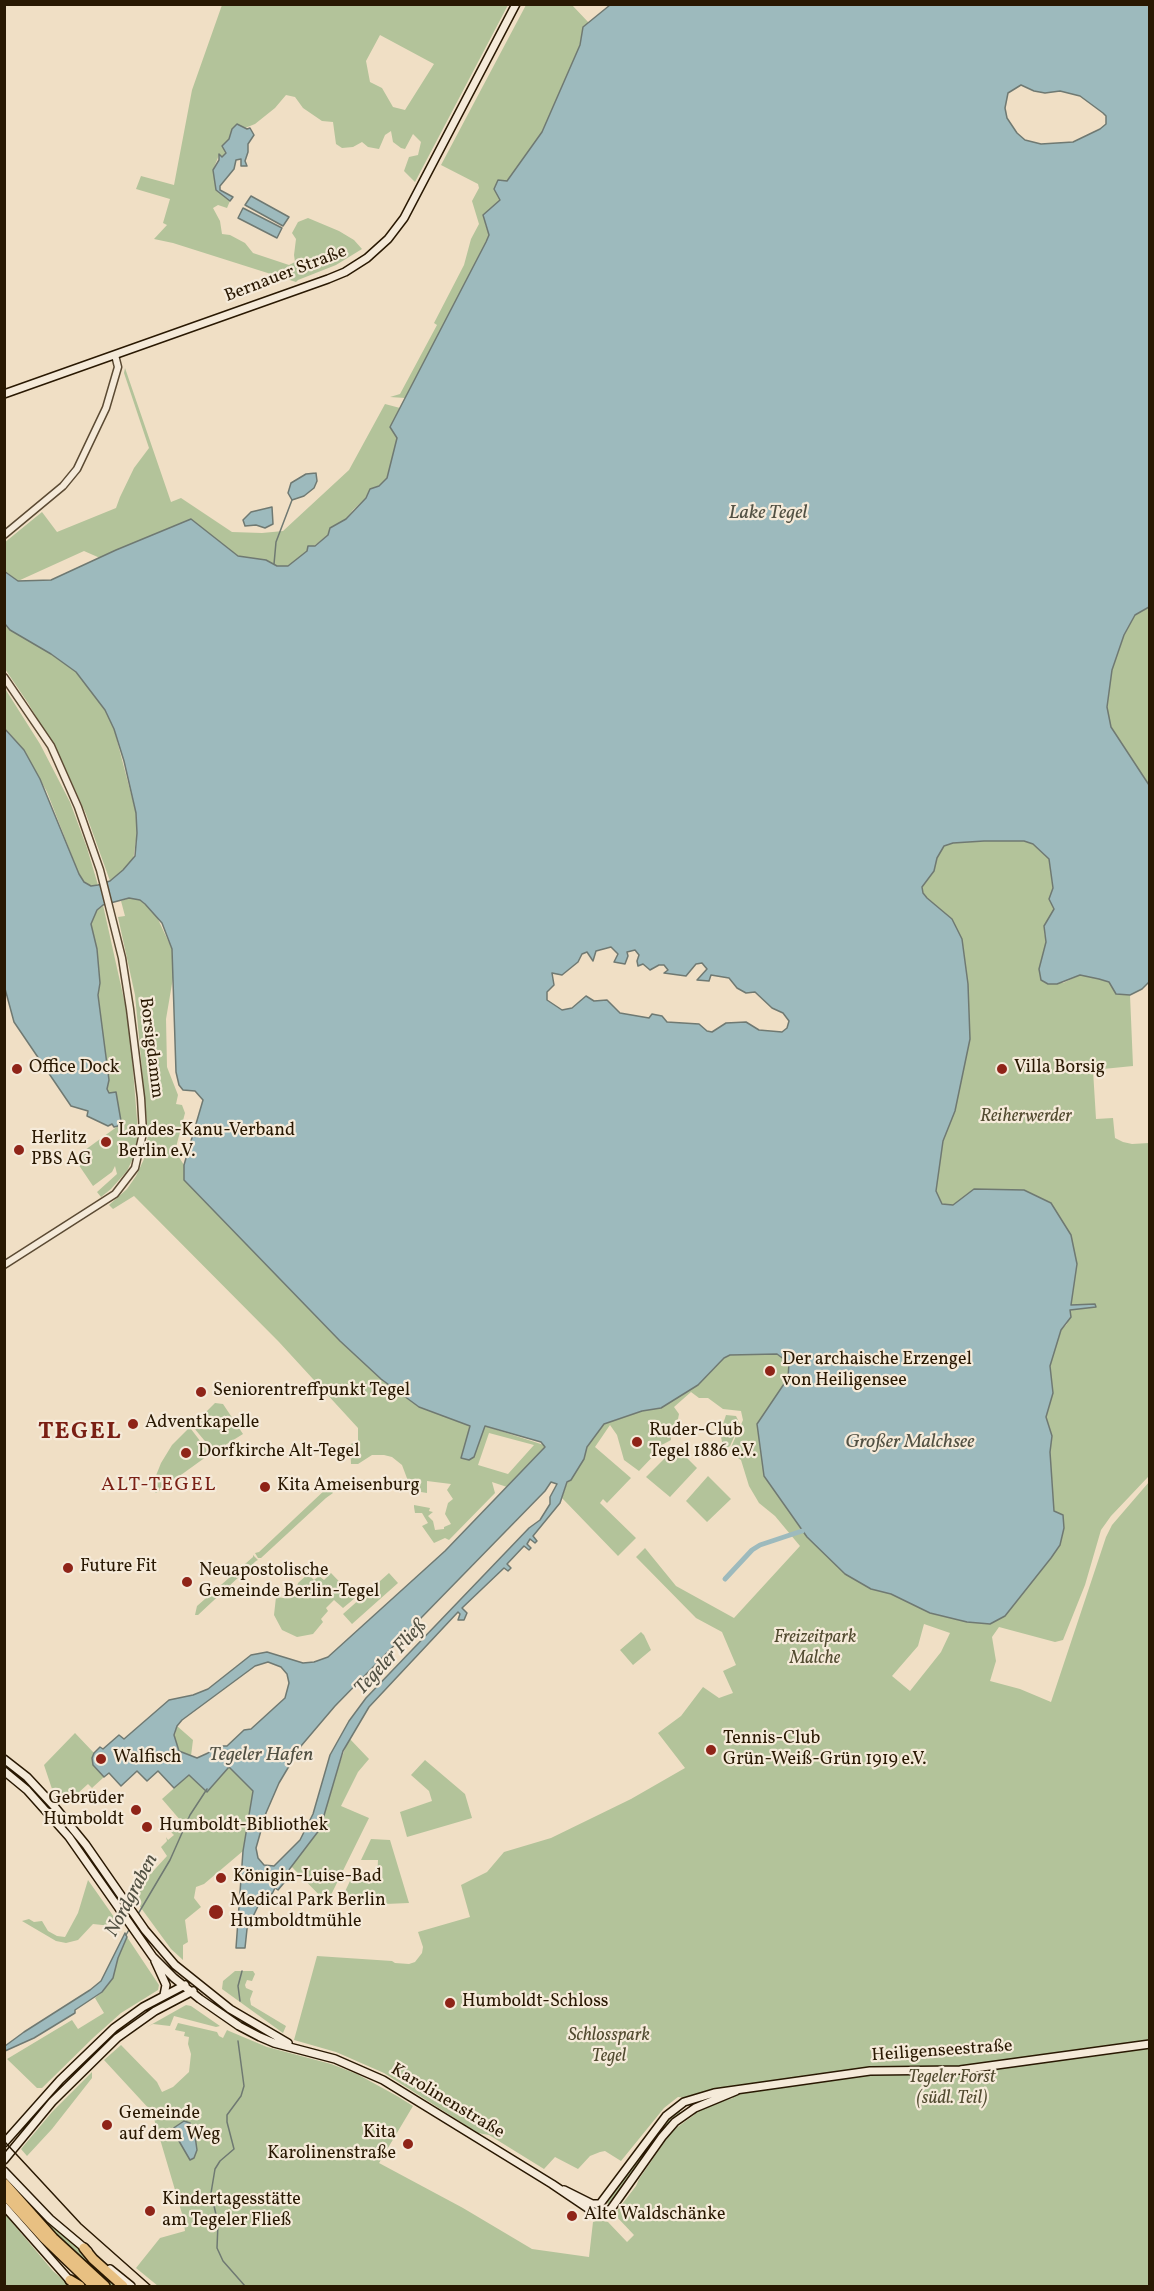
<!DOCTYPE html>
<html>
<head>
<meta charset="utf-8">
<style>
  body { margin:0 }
  #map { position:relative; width:1154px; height:2291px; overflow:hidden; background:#f0dfc5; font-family:Vollkorn,serif }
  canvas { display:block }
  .frame { position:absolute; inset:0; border:6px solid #291802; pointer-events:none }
</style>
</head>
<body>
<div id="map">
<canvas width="1154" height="2291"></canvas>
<div class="frame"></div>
</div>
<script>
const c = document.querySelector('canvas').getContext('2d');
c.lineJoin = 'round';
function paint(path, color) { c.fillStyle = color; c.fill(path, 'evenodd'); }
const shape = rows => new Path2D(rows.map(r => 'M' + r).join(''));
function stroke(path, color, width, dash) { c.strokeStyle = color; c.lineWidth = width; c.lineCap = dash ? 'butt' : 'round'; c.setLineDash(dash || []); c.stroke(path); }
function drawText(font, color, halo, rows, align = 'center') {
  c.font = font + ' Vollkorn,serif'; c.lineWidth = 4.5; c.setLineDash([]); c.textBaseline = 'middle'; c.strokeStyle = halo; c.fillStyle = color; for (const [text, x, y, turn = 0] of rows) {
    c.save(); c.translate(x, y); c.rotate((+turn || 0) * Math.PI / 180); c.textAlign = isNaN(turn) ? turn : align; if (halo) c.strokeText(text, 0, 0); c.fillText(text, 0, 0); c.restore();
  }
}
const green = shape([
  [222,5,508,5,415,182,404,171,409,157,418,155,421,142,413,134,405,149,401,148,393,142,391,131,385,135,379,149,368,147,362,142,353,147,342,148,336,144,333,122,322,121,303,108,295,97,286,95,275,108,255,124,245,128,243,127,229,139,225,148,227,153,222,157,219,155,213,170,216,190,230,201,227,208,218,205,213,208,220,221,222,234,230,235,245,243,253,253,289,265,295,262,294,255,296,239,292,233,298,222,308,218,339,231,354,240,362,249,336,265,298,280,296,282,173,243,154,239,167,225,163,223,170,199,136,189,141,176,174,185,192,90],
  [380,35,434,64,405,110,393,107,382,88,370,82,366,61],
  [526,5,572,5,589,23,583,27,580,45,542,132,507,181,501,200,485,223,489,235,486,242,405,398,390,397,400,394,437,325,434,323,464,265,471,239,479,224,472,201,479,188,478,184,441,165],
  [125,368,171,502,181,498,232,532,262,533,283,531,349,470,385,404,400,408,390,427,397,438,387,478,353,510,346,519,330,528,328,535,288,566,277,566,266,560,238,556,191,519,100,558,84,551,18,581,5,571,4,543,42,512,57,532,116,508,120,497,134,468,149,448,124,373],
  [1149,607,1149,785,1111,727,1107,707,1112,670,1124,635,1135,615],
  [4,625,10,630,51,654,76,672,105,710,114,729,136,813,137,833,133,861,110,881,86,814,63,763,28,703,5,669],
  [4,687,40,744,70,802,87,848,98,885,91,886,84,882,79,874,47,792,24,750,6,729],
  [984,841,1024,841,1033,844,1049,859,1053,888,1049,899,1054,909,1044,930,1046,942,1039,969,1063,983,1080,975,1099,979,1109,982,1116,994,1130,995,1133,1066,1093,1070,1096,1119,1113,1118,1115,1138,1123,1142,1132,1144,1149,1143,1149,1478,1148,1477,1111,1516,1101,1530,1085,1585,1063,1640,1055,1642,999,1627,992,1637,996,1661,990,1681,1020,1689,1051,1702,1106,1537,1112,1525,1149,1482,1149,2286,158,2286,136,2268,160,2238,185,2231,183,2217,152,2112,104,2060,121,2045,157,2082,162,2092,173,2087,189,2072,191,2054,188,2044,189,2037,184,2036,185,2032,175,2030,178,2023,217,2032,219,2036,223,2038,227,2030,229,2031,267,2047,331,2064,357,2074,397,2096,413,2106,379,2163,463,2208,532,2249,589,2257,593,2222,598,2220,608,2222,627,2242,634,2235,616,2216,616,2212,636,2186,639,2179,672,2131,694,2115,698,2109,733,2098,731,2086,707,2091,690,2098,678,2097,664,2108,621,2161,605,2151,600,2152,590,2156,578,2169,555,2157,544,2169,489,2135,478,2133,384,2073,336,2052,294,2040,317,1956,392,1961,395,1963,409,1964,415,1962,422,1953,423,1947,418,1932,470,1917,461,1885,487,1872,504,1852,551,1838,631,1799,685,1768,658,1733,681,1716,703,1687,719,1698,733,1693,723,1671,736,1665,722,1632,696,1618,636,1557,645,1548,676,1586,734,1618,800,1546,775,1516,759,1503,749,1486,741,1460,729,1452,743,1420,741,1411,723,1409,708,1398,699,1398,691,1392,674,1407,679,1414,678,1419,670,1429,671,1440,658,1447,659,1450,639,1471,624,1460,617,1435,610,1425,595,1447,631,1478,607,1503,603,1499,600,1503,636,1538,618,1556,562,1498,567,1483,571,1480,584,1459,587,1447,604,1424,642,1411,661,1408,698,1385,724,1358,730,1355,777,1354,789,1363,788,1378,757,1424,764,1476,807,1537,871,1589,891,1594,930,1613,967,1622,990,1624,1005,1616,1060,1545,1064,1528,1054,1511,1050,1452,1052,1436,1046,1417,1053,1393,1050,1366,1061,1330,1067,1324,1070,1310,1096,1306,1095,1304,1071,1305,1077,1264,1071,1235,942,1204,936,1191,943,1141,955,1111,968,984,962,939,952,919,927,898,923,893,922,887,934,871,937,858,944,846,953,843],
  [924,1624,950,1633,941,1652,910,1691,892,1676,918,1646],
  [129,898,140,900,156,915,172,949,174,972,166,1019,167,1067,178,1095,176,1104,182,1105,185,1113,175,1151,184,1165,184,1180,340,1341,381,1379,419,1407,470,1426,461,1458,474,1457,485,1426,544,1445,544,1450,507,1487,492,1482,495,1493,449,1540,445,1538,434,1543,422,1526,428,1523,422,1513,415,1513,414,1507,414,1505,430,1508,429,1511,433,1512,428,1516,433,1521,435,1530,444,1529,444,1527,451,1524,445,1514,448,1503,453,1499,447,1490,451,1484,427,1481,427,1493,409,1490,413,1483,408,1481,402,1465,392,1457,384,1455,372,1455,358,1464,351,1464,350,1446,352,1443,358,1443,358,1428,279,1342,134,1196,113,1209,109,1205,127,1189,136,1176,144,1159,148,1134,135,995,118,917,125,916,121,901],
  [489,1433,534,1445,508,1474,478,1465],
  [103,905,125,1004,131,1045,138,1132,135,1154,127,1171,111,1189,101,1197,97,1192,117,1174,115,1166,112,1172,93,1186,74,1158,118,1126,121,1121,116,1093,109,1093,107,1089,109,1080,98,995,100,983,97,949,91,924,97,910],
  [215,1403,223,1404,243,1434,214,1452,194,1428,194,1424],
  [726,1415,736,1416,740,1424,730,1446,727,1448,723,1446,720,1433],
  [188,1429,191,1429,210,1454,156,1493,151,1488,161,1463,172,1445],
  [676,1447,697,1468,670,1497,646,1477],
  [708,1476,731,1499,707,1522,686,1501],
  [328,1487,333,1493,326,1498,261,1558,258,1558,255,1553,259,1552],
  [253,1555,258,1560,256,1561,198,1615,195,1615,197,1606,253,1557],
  [331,1573,355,1598,343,1608,334,1600,326,1608,328,1611,321,1619,323,1622,313,1634,297,1637,282,1630,274,1615,276,1597,284,1598,285,1591,290,1587,297,1587,298,1583,308,1574,314,1580,319,1576,324,1580],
  [389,1573,398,1583,352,1624,343,1614],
  [641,1632,644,1635,651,1650,633,1665,620,1650],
  [177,1726,193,1740,191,1756,179,1751,176,1746,174,1739],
  [75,1733,94,1753,92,1763,104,1777,92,1788,88,1784,65,1805,52,1789,44,1765],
  [349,1738,369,1759,358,1772,341,1806,369,1818,327,1903,291,1866,320,1829,339,1765],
  [425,1760,465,1794,472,1818,407,1837,400,1812,432,1801,429,1791,411,1775],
  [229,1766,253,1791,243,1851,204,1884,196,1887,194,1898,201,1907,185,1920,188,1942,183,1945,183,1960,171,1949,133,1897,146,1884,144,1881,167,1856,161,1847,167,1841,166,1837,168,1840,174,1835,171,1832,181,1821,162,1799,189,1775,207,1792],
  [371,1839,390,1840,409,1903,338,1906,350,1881,377,1881,378,1860,361,1860],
  [88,1880,121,1927,93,1924,78,1940,66,1943,56,1941,22,1921,29,1919,34,1922,42,1921,48,1931,57,1936,65,1937,78,1913],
  [127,1937,159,1985,158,1990,121,2013,94,2037,42,2088,37,2088,7,2059,72,2020,78,2029,104,2013,95,1998,102,1992,113,1978,118,1958],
  [235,1971,253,1971,255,1974,252,1981,247,1980,245,1985,246,1988,253,1991,250,1999,251,2005,286,2026,283,2033,222,1989,223,1981],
  [186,2005,191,2006,220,2026,216,2027,174,2016,170,2026,153,2024,147,2027],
  [92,2072,92,2078,52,2129,27,2156,21,2149,52,2112],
  [680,2110,680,2114,668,2126,642,2159,610,2205,607,2203,652,2137,670,2117],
  [25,2201,93,2260,117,2286,111,2286,95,2274],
  [5,2214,53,2271,70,2286,5,2286]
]);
const water = shape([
  [610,5,1149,5,1149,607,1135,615,1124,635,1112,670,1107,707,1111,727,1149,785,1149,982,1142,989,1130,995,1116,994,1109,982,1099,979,1080,975,1057,984,1048,984,1041,980,1039,969,1046,942,1044,926,1054,909,1049,899,1053,888,1049,859,1033,844,1024,841,984,841,953,843,944,846,937,858,934,871,922,887,923,893,927,898,952,919,962,939,968,984,970,1039,955,1111,943,1141,936,1191,942,1204,953,1205,974,1189,1024,1190,1051,1203,1071,1235,1077,1264,1071,1305,1095,1304,1096,1307,1070,1310,1071,1317,1061,1330,1050,1366,1053,1393,1046,1417,1052,1436,1050,1452,1054,1511,1063,1515,1064,1528,1060,1545,1051,1558,1005,1616,990,1624,967,1622,930,1613,891,1594,871,1589,845,1574,807,1537,764,1476,757,1424,788,1378,789,1363,777,1354,730,1355,724,1358,698,1385,661,1408,642,1411,604,1424,587,1447,584,1459,571,1480,567,1482,560,1503,533,1536,537,1541,535,1543,530,1539,527,1544,531,1548,529,1550,524,1546,507,1564,511,1568,508,1571,504,1568,462,1608,467,1613,464,1620,458,1620,460,1614,458,1612,369,1707,343,1751,320,1829,285,1875,288,1878,278,1890,275,1888,272,1894,269,1892,262,1898,247,1929,245,1948,236,1948,243,1851,253,1791,229,1767,207,1792,189,1775,174,1788,158,1771,147,1781,137,1771,121,1786,109,1773,104,1777,93,1765,92,1758,94,1753,100,1747,103,1749,119,1735,124,1739,169,1700,193,1695,208,1689,251,1655,267,1652,303,1663,314,1662,328,1657,445,1551,545,1447,541,1442,485,1426,474,1457,469,1460,461,1458,470,1426,419,1407,381,1379,340,1341,184,1180,184,1165,203,1100,195,1091,183,1090,179,1085,176,1072,172,949,162,923,145,904,140,900,129,898,103,905,97,910,91,924,97,949,100,983,98,995,109,1080,107,1089,109,1093,116,1092,121,1121,118,1126,114,1127,112,1124,108,1126,87,1116,88,1111,71,1106,14,1022,4,985,5,729,24,750,40,779,79,874,84,882,91,886,98,885,110,881,123,870,135,856,137,833,136,813,124,761,114,729,105,710,76,672,51,654,10,630,5,624,4,571,18,581,51,580,116,550,191,519,238,556,266,560,277,566,288,566,307,551,308,546,315,546,328,535,330,528,346,519,366,498,370,489,379,486,387,478,397,438,390,427,486,242,489,235,483,215,500,200,494,189,498,180,507,181,542,132,580,45,583,27,610,5],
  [1021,85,1034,91,1045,93,1060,91,1080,96,1103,113,1106,116,1106,124,1100,129,1073,142,1041,144,1025,140,1017,133,1007,118,1005,108,1008,93,1021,85],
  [611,947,618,954,614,962,625,964,628,956,627,952,635,950,639,955,637,961,638,966,643,964,650,970,659,965,664,965,668,970,664,973,686,976,696,964,702,963,707,969,697,980,709,981,711,975,729,978,737,988,746,993,755,992,772,1008,783,1013,789,1021,787,1028,782,1032,759,1030,746,1022,726,1023,712,1032,707,1031,699,1024,667,1022,662,1016,652,1014,649,1018,620,1013,607,1000,594,1001,586,996,572,1008,562,1010,547,1000,547,992,554,985,552,973,562,975,578,962,582,954,587,952,593,961,596,951,611,947],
  [551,1482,557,1484,550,1497,550,1504,540,1520,529,1528,366,1698,349,1721,330,1755,313,1814,300,1840,274,1866,264,1865,258,1858,256,1848,266,1813,279,1783,301,1746,335,1706,545,1491,551,1482],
  [268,1662,281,1667,287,1674,289,1683,285,1698,251,1729,244,1730,227,1746,217,1746,208,1753,197,1758,179,1751,174,1735,177,1726,182,1720,255,1666,268,1662],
  [237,124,247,129,250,128,254,135,248,144,248,152,245,161,247,166,241,166,241,159,236,160,234,169,220,186,220,190,233,197,230,201,216,190,213,170,219,160,219,154,222,157,226,153,222,146,229,139,232,129,237,124],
  [251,196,289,217,283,226,245,205,251,196],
  [243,208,282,228,277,238,238,218,243,208],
  [316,473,317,481,314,488,304,496,292,500,288,493,291,483,306,474,316,473],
  [272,507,273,524,265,528,256,525,245,526,243,520,251,512,272,507],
  [125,1933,127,1937,118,1958,113,1978,102,1992,75,2010,75,2013,34,2038,5,2051,5,2046,24,2032,90,1990,101,1981,125,1933],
  [184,2121,190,2123,195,2136,197,2150,194,2158,190,2160,172,2129,184,2121]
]);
const stream = shape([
  [274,564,276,542,292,500],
  [138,1914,170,1860,190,1815,207,1789],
  [126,1935,130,1928],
  [240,2001,238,1986,242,1971],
  [238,2041,244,2086,241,2096,227,2115,227,2122,234,2149,220,2161,215,2169,211,2193,218,2223,217,2248,223,2261,245,2286]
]);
const canal = shape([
  [725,1579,752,1550,760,1545,802,1531]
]);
const tertiary = shape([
  [4,535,63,486,77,469,106,408,118,367,115,355],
  [4,677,51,746,78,807,100,870,122,958,130,1009,141,1098,143,1133,135,1168,115,1194,4,1265]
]);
const secondary = shape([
  [4,394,328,279,345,272,367,258,388,239,404,218,516,4],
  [4,1759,27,1777,54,1806,86,1845,145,1930,175,1965,230,2009,288,2043],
  [4,1771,27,1790,69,1837,153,1957,174,1978,200,1999,239,2026,260,2037,274,2043,335,2059,383,2080,552,2184,592,2211,599,2214,611,2209,662,2137,675,2122,695,2108,736,2091],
  [155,1961,166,1985,164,1995],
  [4,2143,60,2080,114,2028,143,2007,185,1985],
  [4,2160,52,2102,117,2038,155,2011,193,1991],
  [4,2171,50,2219,88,2251],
  [564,2190,592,2204,600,2204,666,2116,684,2102,714,2093,870,2071,960,2070,1150,2044],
  [4,2206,72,2283],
  [110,2269,131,2286]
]);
const motorway = shape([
  [4,2183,53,2238,105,2286],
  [4,2194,44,2238,94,2286],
  [84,2248,93,2259,123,2286],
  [70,2280,80,2286]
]);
const tram = shape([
  [4,2141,81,2224,151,2286]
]);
const markers = [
  [17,1069,6,"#8f2418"],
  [1002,1069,6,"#8f2418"],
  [106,1142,6,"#8f2418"],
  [19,1150,6,"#8f2418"],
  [770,1371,6,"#8f2418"],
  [201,1392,6,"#8f2418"],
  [133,1424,6,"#8f2418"],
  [637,1442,6,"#8f2418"],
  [186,1453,6,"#8f2418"],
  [265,1487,6,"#8f2418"],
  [68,1568,6,"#8f2418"],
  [187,1582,6,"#8f2418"],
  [711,1750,6,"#8f2418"],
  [101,1759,6,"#8f2418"],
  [136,1810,6,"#8f2418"],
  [147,1827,6,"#8f2418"],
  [221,1878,6,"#8f2418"],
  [216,1912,8,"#8f2418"],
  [450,2003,6,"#8f2418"],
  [107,2125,6,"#8f2418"],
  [408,2144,6,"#8f2418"],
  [150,2211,6,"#8f2418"],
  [572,2216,6,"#8f2418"]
];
const streetNames = [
  ["Bernauer Straße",286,275,-21],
  ["Borsigdamm",150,1048,83],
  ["Heiligenseestraße",942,2052,-4],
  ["Karolinenstraße",447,2102,31]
];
const poiNames = [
  ["Office Dock",29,1069],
  ["Villa Borsig",1014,1069],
  ["Landes-Kanu-Verband",118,1132],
  ["Berlin e.V.",118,1153],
  ["Herlitz",31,1140],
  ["PBS AG",31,1161],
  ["Der archaische Erzengel",782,1361],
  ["von Heiligensee",782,1382],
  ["Seniorentreffpunkt Tegel",213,1392],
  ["Adventkapelle",145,1424],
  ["Ruder-Club",649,1432],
  ["Tegel 1886 e.V.",649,1453],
  ["Dorfkirche Alt-Tegel",198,1453],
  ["Kita Ameisenburg",277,1487],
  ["Future Fit",80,1568],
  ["Neuapostolische",199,1572],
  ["Gemeinde Berlin-Tegel",199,1593],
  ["Tennis-Club",723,1740],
  ["Grün-Weiß-Grün 1919 e.V.",723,1761],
  ["Walfisch",113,1759],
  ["Gebrüder",124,1800,"right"],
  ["Humboldt",124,1821,"right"],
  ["Humboldt-Bibliothek",159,1827],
  ["Königin-Luise-Bad",233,1878],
  ["Medical Park Berlin",230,1902],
  ["Humboldtmühle",230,1923],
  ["Humboldt-Schloss",462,2003],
  ["Gemeinde",119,2115],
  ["auf dem Weg",119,2136],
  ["Kita",396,2134,"right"],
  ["Karolinenstraße",396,2155,"right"],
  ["Kindertagesstätte",162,2201],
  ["am Tegeler Fließ",162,2222],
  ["Alte Waldschänke",584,2216]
];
const parkNames = [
  ["Reiherwerder",1026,1118],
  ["Freizeitpark",815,1639],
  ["Malche",815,1660],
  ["Schlosspark",609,2037],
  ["Tegel",609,2058],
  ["Tegeler Forst",952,2079],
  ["(südl. Teil)",952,2100]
];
const waterNames = [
  ["Lake Tegel",768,514],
  ["Großer Malchsee",910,1443],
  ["Tegeler Fließ",392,1658,-47],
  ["Tegeler Hafen",261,1756],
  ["Nordgraben",133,1896,-62]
];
const neighbourhoodNames = [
  ["ALT-TEGEL",159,1486]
];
const districtNames = [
  ["TEGEL",80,1434]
];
paint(green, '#b3c39a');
paint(water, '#9dbabd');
stroke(water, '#6f7972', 1.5);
stroke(stream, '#6f7972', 1.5);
stroke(canal, '#9dbabd', 5);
stroke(tertiary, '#5b4a33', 9);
stroke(secondary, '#291802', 10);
stroke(motorway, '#291802', 12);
stroke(tertiary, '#f5ead9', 6);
stroke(secondary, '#f5ead9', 7);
stroke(motorway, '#e8c082', 9);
stroke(tram, '#291802', 1.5);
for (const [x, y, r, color] of markers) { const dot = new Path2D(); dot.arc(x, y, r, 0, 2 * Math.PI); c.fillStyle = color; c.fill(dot); stroke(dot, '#f5ead9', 2); }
drawText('18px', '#291802', '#f5ead9', streetNames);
drawText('18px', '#291802', '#f5ead9', poiNames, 'left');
drawText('italic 18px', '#524b30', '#f5ead9', parkNames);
drawText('italic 20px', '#525143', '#f5ead9', waterNames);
c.letterSpacing = '1.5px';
drawText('20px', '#7a1f14', '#f5ead9', neighbourhoodNames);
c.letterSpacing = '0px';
c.letterSpacing = '1.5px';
drawText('bold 24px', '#7a1f14', '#f5ead9', districtNames);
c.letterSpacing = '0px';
</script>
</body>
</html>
